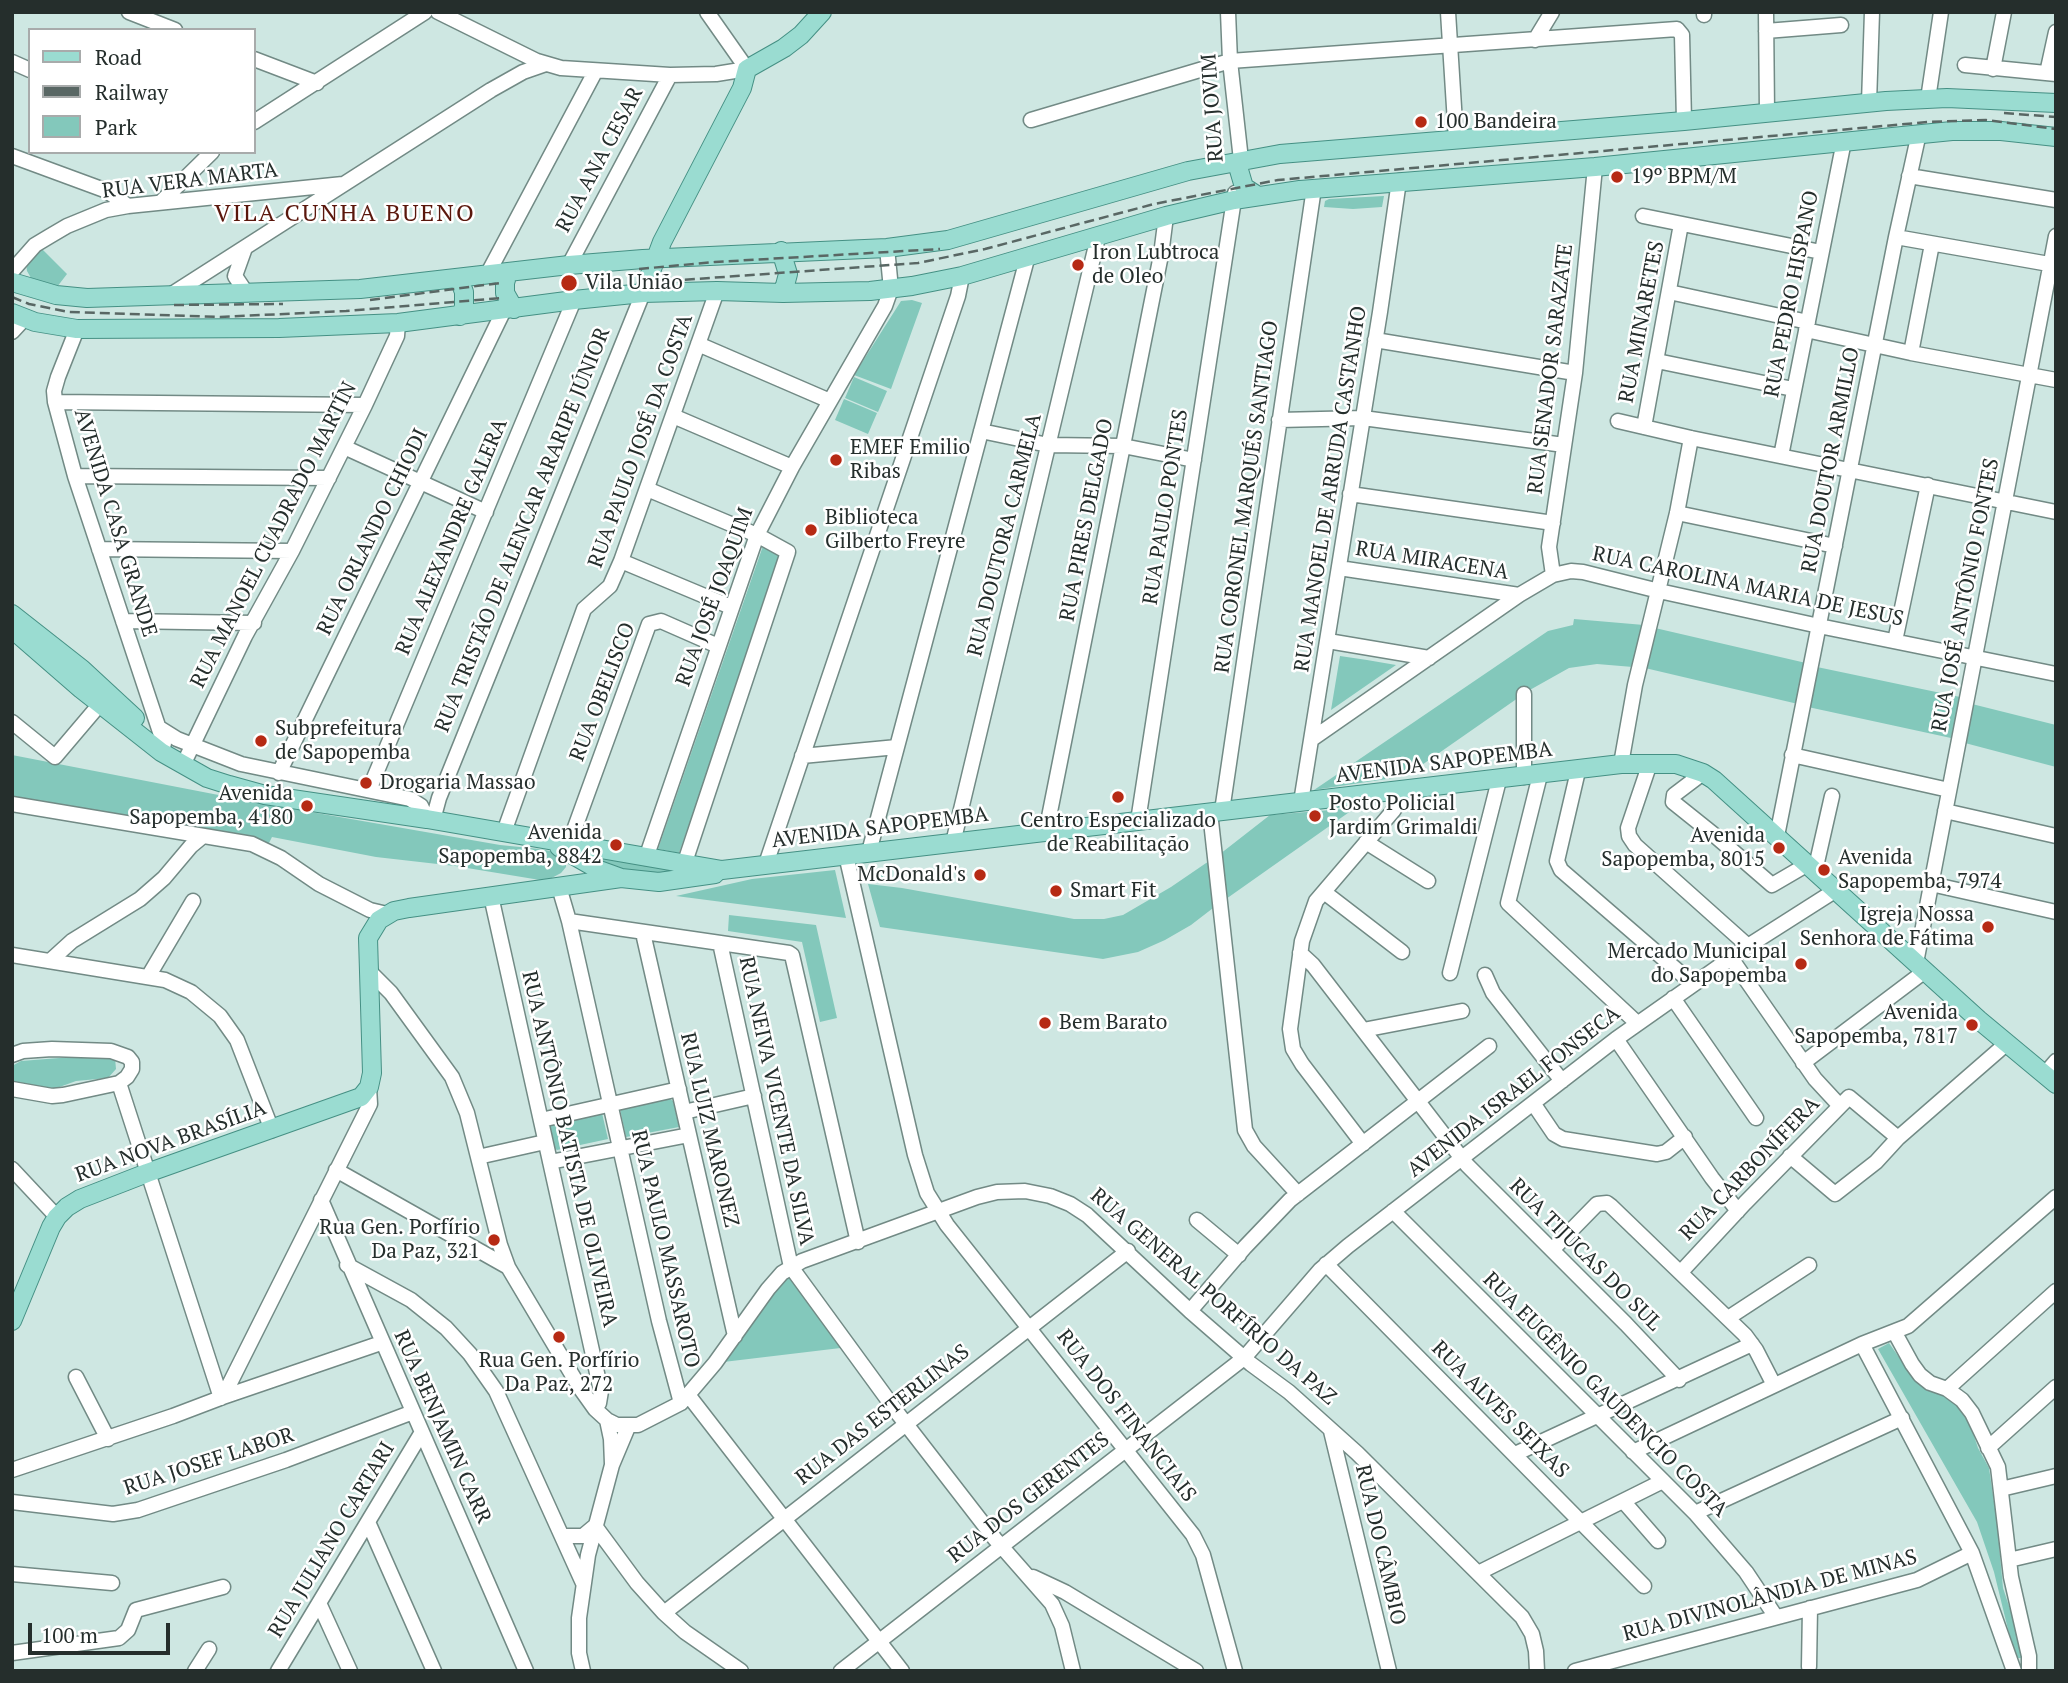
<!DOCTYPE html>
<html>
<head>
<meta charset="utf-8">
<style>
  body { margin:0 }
  #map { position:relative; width:2068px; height:1683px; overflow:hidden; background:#cee7e2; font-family:"PT Serif",serif }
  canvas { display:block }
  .frame { position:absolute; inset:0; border:14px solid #252e2c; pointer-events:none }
  .legend { position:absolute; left:28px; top:28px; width:228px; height:126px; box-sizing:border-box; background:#fff; border:2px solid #a8abab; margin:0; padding:9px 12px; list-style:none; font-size:21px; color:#252e2c }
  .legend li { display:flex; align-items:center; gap:14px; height:35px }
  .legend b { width:35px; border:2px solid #a8abab }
  .scale { position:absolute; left:28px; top:1623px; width:142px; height:32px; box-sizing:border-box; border:4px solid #252e2c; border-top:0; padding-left:9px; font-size:21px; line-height:24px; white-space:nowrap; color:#252e2c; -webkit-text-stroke:5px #fff; paint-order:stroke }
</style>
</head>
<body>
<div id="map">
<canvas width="2068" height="1683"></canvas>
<div class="frame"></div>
<ul class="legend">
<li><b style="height:9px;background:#9adcd1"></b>Road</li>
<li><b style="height:9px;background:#596764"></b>Railway</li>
<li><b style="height:19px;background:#83c8bb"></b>Park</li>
</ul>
<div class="scale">100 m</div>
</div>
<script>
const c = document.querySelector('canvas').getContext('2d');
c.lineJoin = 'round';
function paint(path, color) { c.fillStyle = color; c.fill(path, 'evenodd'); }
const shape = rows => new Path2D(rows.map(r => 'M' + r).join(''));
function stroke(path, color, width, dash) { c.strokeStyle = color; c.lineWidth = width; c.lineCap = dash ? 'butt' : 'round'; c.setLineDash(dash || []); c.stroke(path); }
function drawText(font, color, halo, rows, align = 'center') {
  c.font = font + ' "PT Serif",serif'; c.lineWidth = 5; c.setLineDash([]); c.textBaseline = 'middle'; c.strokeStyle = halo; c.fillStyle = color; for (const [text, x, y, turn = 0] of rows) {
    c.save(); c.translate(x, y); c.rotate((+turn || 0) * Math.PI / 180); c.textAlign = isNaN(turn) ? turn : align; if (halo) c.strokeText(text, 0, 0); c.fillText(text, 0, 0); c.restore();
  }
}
const green = shape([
  [1384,196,1382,207,1353,209,1324,207,1325,201,1329,199],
  [41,248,67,274,57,287,31,278,27,271,26,263],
  [912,300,922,303,891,389,854,375,901,301],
  [854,377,887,391,878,412,845,398],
  [844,399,877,413,868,434,835,420],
  [764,543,784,555,679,853,658,849],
  [1574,619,1644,625,1633,667,1597,664,1569,668,1528,691,1406,776,1314,790,1548,631,1573,625],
  [1655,628,1806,663,1798,704,1645,668],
  [1340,656,1367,660,1396,665,1331,710],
  [1817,667,1960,697,1951,738,1808,707],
  [1972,704,2056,725,2056,767,1965,743],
  [12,755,265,804,500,845,540,849,560,853,566,859,566,867,561,873,546,881,455,866,376,857,272,837,268,845,248,838,157,819,44,806,12,799],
  [1355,808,1226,899,1220,854,1270,815],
  [599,856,669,867,670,872,665,877,631,875,599,861],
  [1212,859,1217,905,1191,925,1165,940,1138,952,1103,959,880,927,868,884,902,888,1074,919,1104,919,1123,915,1171,887],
  [883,869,886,883,866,880,864,871],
  [835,870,846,918,676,896,752,879],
  [729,915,816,925,837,1018,820,1022,802,942,728,931],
  [72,1057,115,1058,116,1069,108,1078,76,1081,54,1089,12,1083,12,1066,21,1061],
  [670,1099,673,1101,679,1127,626,1137,620,1109],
  [602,1113,608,1139,557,1150,555,1149,550,1125],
  [791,1267,849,1347,715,1363],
  [1889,1343,1915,1380,1948,1398,1958,1406,1971,1427,1978,1448,1989,1468,1997,1522,2003,1588,2024,1651,2021,1658,2018,1658,2014,1654,1994,1572,1977,1522,1878,1349]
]);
const minor = shape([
  [129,12,175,30],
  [438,12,537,61,561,68,670,75,716,74,747,69,707,12],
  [1228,12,1230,61,1241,160,1240,170],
  [1448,12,1456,139],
  [1704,12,1704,15],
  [1766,12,1767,113],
  [1766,31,1841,25],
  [1535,40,1552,12],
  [254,59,317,83],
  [12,62,30,70],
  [1965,65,2056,74],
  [1993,69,2004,12],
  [2047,73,2056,32],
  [1928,99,1941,12],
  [1869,103,1872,12],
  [1031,120,1230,61,1677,29,1682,35,1684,121],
  [254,122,425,12],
  [12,156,107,191,128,206],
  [1909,176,2056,200],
  [161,202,212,152],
  [1643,216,1821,252],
  [1896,237,2049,264],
  [569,265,670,75],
  [12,271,35,245,50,236,67,226,106,210,128,206,343,184],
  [487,275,595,72],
  [245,291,235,276,245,248],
  [1669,292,1808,322],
  [169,296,491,90,523,72,546,64],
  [77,329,58,377,54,391,55,402,75,476,164,744],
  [1806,330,1911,353,2056,380],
  [12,332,25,318],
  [1375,340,1575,373],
  [698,344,830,401],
  [1911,353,1932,244],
  [1657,361,1793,389],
  [55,402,365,405],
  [673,416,792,467],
  [1279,420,1363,418,1564,445],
  [1618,421,1691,438,2056,512],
  [1644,427,1681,224],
  [981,431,1048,445,1123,446,1194,460],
  [344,447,486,512],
  [1781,456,1844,141],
  [75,476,329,478],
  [647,489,757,535,788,552,684,865],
  [1350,494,1553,523],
  [1677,513,1835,546],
  [99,549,292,551],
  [621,561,731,607],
  [1339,568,1519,595],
  [1553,575,1549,547,1575,373,1595,167],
  [123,621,254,623],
  [1328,641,1429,658],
  [1895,641,1928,485],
  [12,722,55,757,100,704],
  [161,729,177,739,241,764,410,799,421,806,427,819],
  [1312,739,1519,595,1553,575,1571,571,1583,572,1659,591,1819,626,2056,674],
  [1792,755,1949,790],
  [802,756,897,747],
  [1650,763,1628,828,1629,836,1635,845,1748,946],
  [1621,764,1635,685,1677,513,1691,438],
  [183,765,245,636,292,551,365,405,397,336,398,323],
  [1578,771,1557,861,1561,870,1693,984],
  [279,773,504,310],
  [1703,773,1674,795,1673,802,1713,834,1772,885,1808,864],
  [1540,775,1508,903,1637,1023],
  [1524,777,1524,694],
  [369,790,574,300],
  [1301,802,1380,312,1399,181],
  [12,804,252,844,281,858,319,884,370,910,387,914],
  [1222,811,1314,188],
  [1945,811,2056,836],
  [1210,812,1245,1130,1254,1146,1298,1194],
  [433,820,439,798,643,293],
  [1138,821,1235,193],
  [504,832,584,609,610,586,621,561,717,291],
  [1046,832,1161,255,1166,216],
  [1777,836,1896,237,1919,133],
  [1366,842,1428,881],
  [953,843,1098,237],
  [569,844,649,624,661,621,718,646],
  [869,852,1027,259],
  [846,855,915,1155,927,1193,947,1225,1193,1535,1203,1555,1235,1671],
  [646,858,757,535,792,467,885,306,891,289,887,248],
  [766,864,958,296,962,276],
  [1815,871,1832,796],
  [1931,884,2056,912],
  [559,887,569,921,659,1321,681,1403],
  [1324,892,1402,952],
  [491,896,601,1391,599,1403,595,1409],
  [569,921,789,953,792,955,858,1242],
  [643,933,735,1336],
  [720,943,791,1267,899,1415,995,1539,1052,1604,1062,1626,1073,1671],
  [1300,953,1313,965,1467,1165,1626,1324,1679,1380],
  [12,955,165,980,191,992,220,1016,237,1040,272,1130],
  [1731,958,1815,1079,1840,1106],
  [50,961,72,941,140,899,164,878,191,846,203,836],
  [1916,963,2056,236],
  [369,971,391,993,452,1077,467,1113,500,1245,508,1267,580,1388,595,1409,607,1420,617,1425,638,1425,681,1403,715,1363,768,1289,782,1273,802,1261,977,1197,997,1192,1025,1191,1050,1196,1070,1204,1087,1215,1190,1311,1251,1364,1289,1392,1357,1453,1522,1617,1532,1634,1536,1651,1537,1671],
  [1450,973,1499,780],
  [1485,975,1493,993,1562,1081],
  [148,977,193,901],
  [1673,998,1756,1118],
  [1363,1030,1462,1011],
  [1616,1039,1712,1178,1738,1211],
  [12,1055,23,1051,52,1049,111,1051,128,1057,132,1062,132,1069,127,1077,119,1083,63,1095,52,1096,12,1089],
  [1803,1063,1925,971],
  [2044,1075,2056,1061],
  [119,1083,221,1398],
  [1533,1103,1554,1134,1563,1139,1657,1154,1666,1152,1685,1137],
  [684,1112,754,1096],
  [541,1120,679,1089],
  [1363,1144,1302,1064,1293,1049,1290,1029,1302,941,1316,901,1393,811,1407,790],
  [1790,1156,1835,1194,1876,1162,1898,1138],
  [478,1157,545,1142],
  [550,1162,689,1135],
  [12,1169,57,1217],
  [336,1170,508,1267],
  [321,1200,526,1671],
  [1393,1211,1695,1513,1746,1572,1776,1617],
  [1197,1220,1239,1255],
  [1552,1250,1597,1204,1607,1203,1611,1206,1745,1335,1756,1350,1774,1385],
  [1326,1264,1644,1586],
  [347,1265,411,1300,446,1328,470,1354,496,1391,583,1583],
  [1681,1272,1745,1203,1849,1097,1898,1138,2006,1044],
  [1190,1311,1245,1247,1290,1200,1489,1046],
  [1728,1318,1809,1265],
  [1895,1333,1912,1364,1920,1375,1930,1383,1947,1389,1962,1400,1972,1413,1998,1467,2011,1577,2029,1656,2029,1671],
  [1862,1344,1972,1553,2014,1671],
  [76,1377,108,1439],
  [1947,1389,2056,1291],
  [689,1396,902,1671],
  [223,1397,381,1343],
  [607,1420,611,1439,612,1464],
  [1331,1431,1389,1671],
  [1988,1448,2056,1387],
  [1633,1452,1862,1344,1908,1326,2056,1197],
  [1515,1454,1752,1344],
  [12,1470,173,1416,223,1397,370,1104,369,1087],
  [2001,1489,2056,1476],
  [12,1502,113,1514,138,1510,286,1460,413,1412],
  [1624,1502,1658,1541],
  [1695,1513,1902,1418],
  [368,1522,434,1671],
  [562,1536,583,1536,595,1526,637,1583,664,1613,685,1632,741,1671],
  [2009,1560,2056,1549],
  [1478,1573,1663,1481],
  [12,1574,112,1583],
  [1033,1577,1065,1592,1196,1671],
  [319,1603,350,1671],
  [664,1613,1128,1251],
  [12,1653,119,1638,128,1630,136,1610,223,1587],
  [1809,1667,1810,1608],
  [195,1671,209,1649],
  [278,1671,422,1432],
  [583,1671,579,1653,579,1618,588,1555,612,1465,628,1427],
  [841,1671,1244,1358,1320,1270,1348,1246,1616,1039,1748,946,1836,890],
  [1575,1671,1917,1580,1972,1553]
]);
const major = shape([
  [1239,170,1244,187,1258,196],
  [781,251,788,274,783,293],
  [508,273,505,283,505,293,514,309],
  [459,279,464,292,464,307,460,316],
  [12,282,56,295,87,298,360,289,569,265,643,259,887,248,948,240,1188,171,1280,154,1684,121,1886,101,1947,98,2056,103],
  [643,293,662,242,742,88,747,69,784,48,801,35,822,12],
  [12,313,35,322,77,329,279,328,398,323,574,300,643,293,717,291,783,293,870,291,912,286,962,276,1166,216,1234,200,1300,190,1595,167,1952,131,2001,131,2056,137],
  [12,614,82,669,135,718],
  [12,629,81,689,161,752,207,778,229,785,265,795,427,819,722,870,1621,764,1676,764,1703,773,1714,780,1979,1020,2056,1084],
  [559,847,599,870,621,878,659,882,715,874],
  [12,1321,51,1227,57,1217,67,1207,80,1199,147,1173,361,1097,369,1087,372,1073,368,938,379,920,394,911,409,908,621,878]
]);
const rail = shape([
  [2004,113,2056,117],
  [639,269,715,262,940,249],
  [640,283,918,263,985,249,1154,204,1278,180,1928,122,1986,120,2056,129],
  [12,297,29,304,69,312,220,317,346,311,502,298],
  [370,300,500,283],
  [174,305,283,304]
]);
const markers = [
  [1421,122,7,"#b62a14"],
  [1617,177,7,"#b62a14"],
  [1078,265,7,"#b62a14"],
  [569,283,9,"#b62a14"],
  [836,460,7,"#b62a14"],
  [811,530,7,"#b62a14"],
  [261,741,7,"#b62a14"],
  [366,783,7,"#b62a14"],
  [1118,797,7,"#b62a14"],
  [307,806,7,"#b62a14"],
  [1315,816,7,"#b62a14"],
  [616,845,7,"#b62a14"],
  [1779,848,7,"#b62a14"],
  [1824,870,7,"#b62a14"],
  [980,875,7,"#b62a14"],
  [1056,891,7,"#b62a14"],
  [1988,927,7,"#b62a14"],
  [1801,964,7,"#b62a14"],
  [1045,1023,7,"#b62a14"],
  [1972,1025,7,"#b62a14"],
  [494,1240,7,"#b62a14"],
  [559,1337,7,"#b62a14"]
];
const streetNames = [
  ["RUA JOVIM",1213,108,-94],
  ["RUA ANA CESAR",600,160,-62],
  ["RUA VERA MARTA",190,181,-7],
  ["RUA PEDRO HISPANO",1792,294,-79],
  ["RUA MINARETES",1642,322,-79],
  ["RUA SENADOR SARAZATE",1551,369,-83],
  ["RUA PAULO JOSÉ DA COSTA",641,441,-70],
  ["RUA DOUTOR ARMILLO",1831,460,-79],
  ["RUA MANOEL DE ARRUDA CASTANHO",1331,489,-81],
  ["RUA CORONEL MARQUÉS SANTIAGO",1247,497,-82],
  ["RUA PAULO PONTES",1166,507,-81],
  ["RUA PIRES DELGADO",1087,520,-79],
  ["AVENIDA CASA GRANDE",115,523,73],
  ["RUA TRISTÃO DE ALENCAR ARARIPE JÚNIOR",523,530,-68],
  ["RUA ORLANDO CHIODI",373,532,-64],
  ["RUA MANOEL CUADRADO MARTÍN",274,535,-63],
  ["RUA DOUTORA CARMELA",1005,535,-76],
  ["RUA ALEXANDRE GALERA",452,537,-67],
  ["RUA MIRACENA",1432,561,9],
  ["RUA CAROLINA MARIA DE JESUS",1748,587,12],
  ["RUA JOSÉ ANTÔNIO FONTES",1966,595,-79],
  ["RUA JOSÉ JOAQUIM",715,597,-70],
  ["RUA OBELISCO",603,692,-69],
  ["AVENIDA SAPOPEMBA",1444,763,-7],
  ["AVENIDA SAPOPEMBA",880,828,-7],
  ["AVENIDA ISRAEL FONSECA",1514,1092,-38],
  ["RUA NEIVA VICENTE DA SILVA",776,1101,78],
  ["RUA LUIZ MARONEZ",709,1130,77],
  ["RUA NOVA BRASÍLIA",171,1142,-20],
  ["RUA ANTÔNIO BATISTA DE OLIVEIRA",569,1149,77],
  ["RUA CARBONÍFERA",1750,1169,-46],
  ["RUA PAULO MASSAROTO",665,1249,77],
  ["RUA TIJUCAS DO SUL",1585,1255,45],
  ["RUA GENERAL PORFÍRIO DA PAZ",1213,1297,41],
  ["RUA EUGÊNIO GAUDENCIO COSTA",1605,1395,45],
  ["RUA ALVES SEIXAS",1500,1410,45],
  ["RUA DAS ESTERLINAS",883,1415,-38],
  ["RUA DOS FINANCIAIS",1126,1416,52],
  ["RUA BENJAMIN CARR",442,1427,66],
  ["RUA JOSEF LABOR",209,1462,-18],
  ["RUA DOS GERENTES",1029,1498,-38],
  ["RUA JULIANO CARTARI",332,1540,-59],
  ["RUA DO CÂMBIO",1380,1545,77],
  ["RUA DIVINOLÂNDIA DE MINAS",1770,1596,-15]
];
const poiNames = [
  ["100 Bandeira",1435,122],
  ["19º BPM/M",1631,177],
  ["Iron Lubtroca",1092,253],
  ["de Oleo",1092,277],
  ["Vila União",585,283],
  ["EMEF Emilio",850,448],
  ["Ribas",850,472],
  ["Biblioteca",825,518],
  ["Gilberto Freyre",825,542],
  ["Subprefeitura",275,729],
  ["de Sapopemba",275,753],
  ["Drogaria Massao",380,783],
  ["Avenida",293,794,"right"],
  ["Sapopemba, 4180",293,818,"right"],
  ["Posto Policial",1329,804],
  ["Jardim Grimaldi",1329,828],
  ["Centro Especializado",1118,821,"center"],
  ["de Reabilitação",1118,845,"center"],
  ["Avenida",602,833,"right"],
  ["Sapopemba, 8842",602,857,"right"],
  ["Avenida",1765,836,"right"],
  ["Sapopemba, 8015",1765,860,"right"],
  ["Avenida",1838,858],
  ["Sapopemba, 7974",1838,882],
  ["McDonald's",966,875,"right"],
  ["Smart Fit",1070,891],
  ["Igreja Nossa",1974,915,"right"],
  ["Senhora de Fátima",1974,939,"right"],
  ["Mercado Municipal",1787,952,"right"],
  ["do Sapopemba",1787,976,"right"],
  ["Avenida",1958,1013,"right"],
  ["Sapopemba, 7817",1958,1037,"right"],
  ["Bem Barato",1059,1023],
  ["Rua Gen. Porfírio",480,1228,"right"],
  ["Da Paz, 321",480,1252,"right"],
  ["Rua Gen. Porfírio",559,1361,"center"],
  ["Da Paz, 272",559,1385,"center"]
];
const quarterNames = [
  ["VILA CUNHA BUENO",345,214]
];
paint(green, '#83c8bb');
stroke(minor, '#728a85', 17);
stroke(major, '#459084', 20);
stroke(minor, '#fff', 14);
stroke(major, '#9adcd1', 18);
stroke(rail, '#596764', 2.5, [10, 5]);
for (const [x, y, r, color] of markers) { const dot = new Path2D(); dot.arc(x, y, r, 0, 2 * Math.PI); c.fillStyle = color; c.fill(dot); stroke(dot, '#fff', 2.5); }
drawText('21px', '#252e2c', '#fff', streetNames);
drawText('21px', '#252e2c', '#fff', poiNames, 'left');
c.letterSpacing = '2px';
drawText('24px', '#5a170c', '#fff', quarterNames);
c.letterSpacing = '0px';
</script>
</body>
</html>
